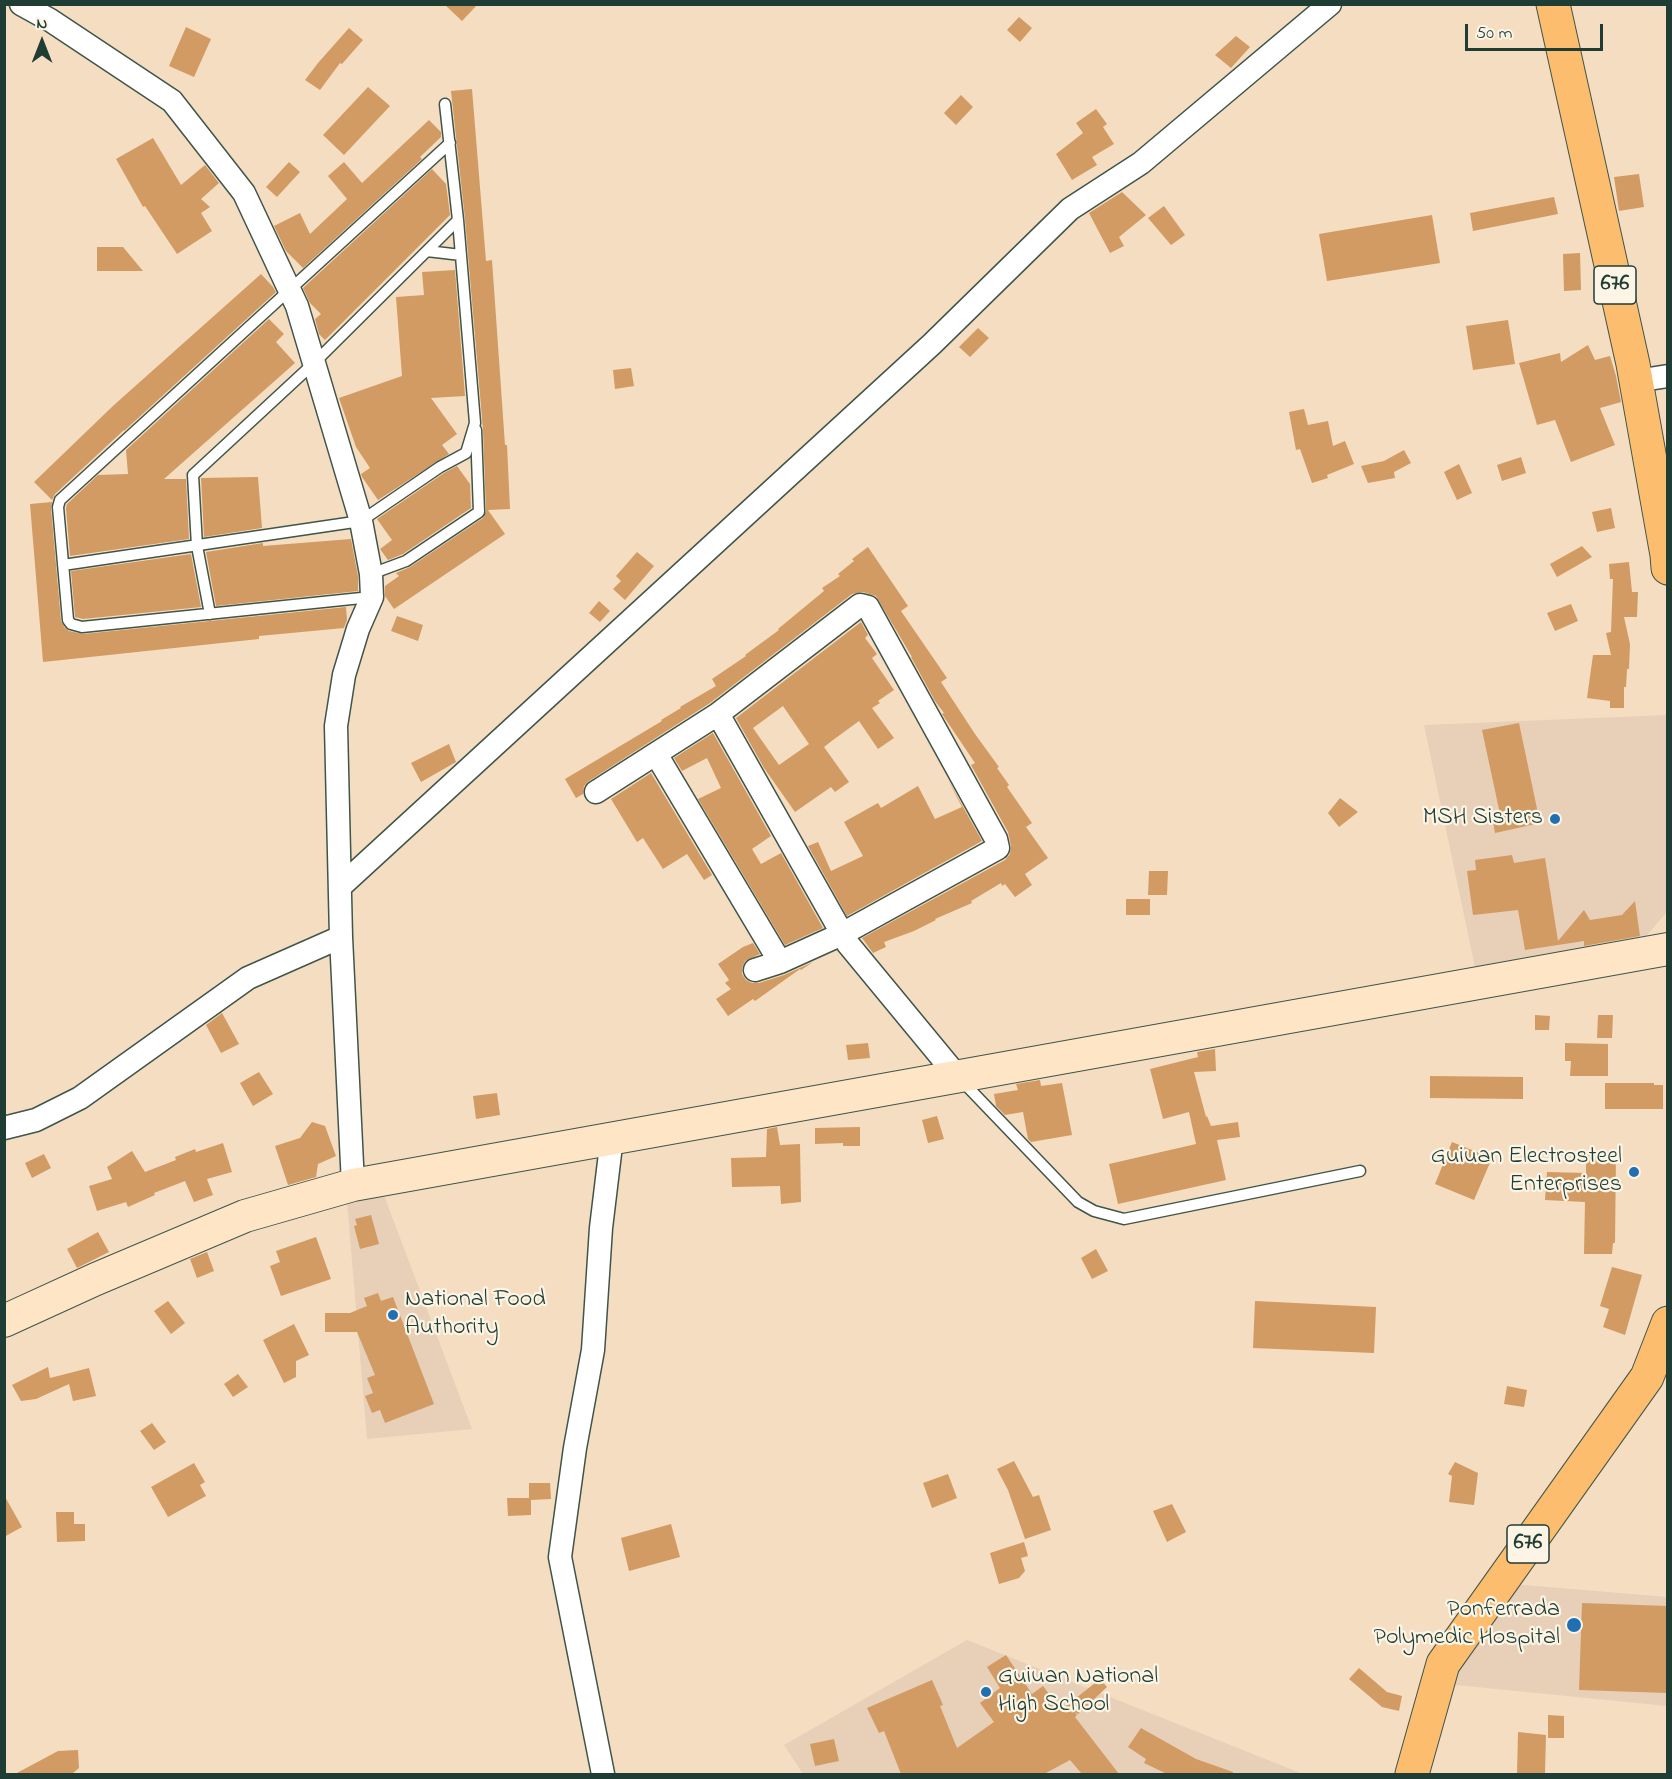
<!DOCTYPE html>
<html>
<head>
<meta charset="utf-8">
<style>
  body { margin:0 }
  #map { position:relative; width:1672px; height:1779px; overflow:hidden; background:#f5ddc1; font-family:"Indie Flower",sans-serif }
  canvas { display:block }
  .frame { position:absolute; inset:0; border:6px solid #1f3d34; pointer-events:none }
  .north { position:absolute; left:12px; top:12px; width:60px; height:60px; -webkit-text-stroke:4px #fcf5e5; paint-order:stroke; rotate:0deg; font-size:16px; font-weight:700; line-height:24px; text-align:center; color:#1f3d34 }
  .north::after { content:''; display:block; margin:auto; width:21px; height:27px; background:#1f3d34; clip-path:polygon(50% 0,100% 100%,50% 72%,0 100%) }
  .scale { position:absolute; left:1465px; top:24px; width:138px; height:27px; box-sizing:border-box; border:3px solid #1f3d34; border-top:0; padding-left:8px; font-size:18px; line-height:21px; white-space:nowrap; color:#1f3d34; -webkit-text-stroke:4px #fcf5e5; paint-order:stroke }
</style>
</head>
<body>
<div id="map">
<canvas width="1672" height="1779"></canvas>
<div class="frame"></div>
<div class="north">N</div>
<div class="scale">50 m</div>
</div>
<script>
const c = document.querySelector('canvas').getContext('2d');
c.lineJoin = 'round';
function paint(path, color) { c.fillStyle = color; c.fill(path, 'evenodd'); }
const shape = rows => new Path2D(rows.map(r => 'M' + r).join(''));
function stroke(path, color, width, dash) { c.strokeStyle = color; c.lineWidth = width; c.lineCap = dash ? 'butt' : 'round'; c.setLineDash(dash || []); c.stroke(path); }
function drawText(font, color, halo, rows, align = 'center') {
  c.font = font + ' "Indie Flower",sans-serif'; c.lineWidth = 4.5; c.setLineDash([]); c.textBaseline = 'middle'; c.strokeStyle = halo; c.fillStyle = color; for (const [text, x, y, turn = 0] of rows) {
    c.save(); c.translate(x, y); c.rotate((+turn || 0) * Math.PI / 180); c.textAlign = isNaN(turn) ? turn : align; if (halo) c.strokeText(text, 0, 0); c.fillText(text, 0, 0); c.restore();
  }
}
const built = shape([
  [1666,715,1666,913,1643,940,1476,972,1424,725],
  [382,1190,472,1429,367,1439,347,1202],
  [1512,1584,1667,1597,1667,1706,1446,1684],
  [967,1640,1303,1774,803,1774,784,1745]
]);
const building = shape([
  [444,4,478,4,462,21],
  [1019,17,1032,28,1020,42,1007,30],
  [186,27,211,39,194,77,169,66],
  [349,28,363,40,342,64,340,63,320,90,305,80,318,63],
  [1236,36,1250,47,1231,68,1215,55],
  [368,87,390,106,344,155,323,135],
  [472,89,486,261,492,260,505,445,507,445,510,509,488,510,505,534,394,609,385,596,385,586,399,576,396,573,410,567,483,518,486,512,483,430,465,219,451,91],
  [961,95,973,107,956,125,944,113],
  [1096,109,1107,124,1103,127,1114,144,1092,157,1097,165,1072,180,1056,154,1083,133,1076,123],
  [429,120,441,132,441,137,420,157,422,159,303,268,286,251,274,226,300,213,310,234,347,199,328,176,344,162,362,183],
  [153,138,181,185,205,165,219,183,201,199,210,207,201,213,212,231,177,254,145,206,143,207,116,159],
  [289,162,300,172,277,197,266,187],
  [432,169,446,184,450,215,325,340,319,334,315,319,321,314,310,303,303,288],
  [1639,174,1644,207,1619,211,1614,177],
  [1122,192,1146,215,1119,237,1124,246,1110,253,1089,213],
  [1554,197,1558,214,1473,231,1470,213],
  [1164,206,1185,235,1171,245,1148,218],
  [1432,215,1440,263,1327,281,1319,234],
  [97,247,123,247,143,271,97,271],
  [1580,253,1581,290,1564,291,1563,254],
  [455,270,465,396,431,398,457,434,442,445,449,454,378,500,362,477,361,474,370,468,356,447,339,398,402,376,396,297,424,295,422,272],
  [261,274,273,287,276,292,124,431,124,430,55,494,52,500,34,482,114,405],
  [269,319,284,334,276,342,295,363,164,479,186,479,189,539,70,556,66,508,67,504,98,475,128,474,126,450],
  [1508,320,1515,364,1473,370,1466,326],
  [978,328,989,338,970,357,959,347],
  [1588,345,1595,360,1610,356,1616,376,1621,402,1600,408,1615,445,1571,462,1555,420,1537,425,1519,363,1560,353,1561,362],
  [631,368,634,386,615,389,613,370],
  [1304,409,1308,425,1328,421,1333,446,1345,441,1354,464,1327,475,1328,478,1312,483,1300,449,1296,450,1289,412],
  [1404,450,1411,463,1394,472,1395,478,1368,483,1361,466,1384,461],
  [1521,457,1526,473,1502,481,1497,465],
  [1459,464,1472,493,1457,500,1444,472],
  [457,466,470,484,471,508,403,554,388,560,380,549,392,540,377,519,444,473],
  [258,477,262,528,204,537,201,478],
  [52,502,51,508,61,621,65,628,69,631,83,634,346,607,347,620,344,628,259,636,259,639,43,662,30,504],
  [1611,508,1615,528,1597,532,1592,512],
  [351,539,358,576,358,591,216,606,206,552,263,543,263,546],
  [1582,546,1592,557,1557,577,1550,564],
  [868,547,908,606,901,611,947,678,941,682,975,734,999,767,997,768,1009,785,1007,787,1032,823,1026,827,1048,858,1025,874,1032,885,1015,897,1005,884,1002,886,1001,883,971,901,972,903,935,919,936,920,914,931,884,942,886,947,873,953,862,938,1005,860,1010,854,1011,846,1008,832,971,765,975,763,942,714,944,713,935,701,911,657,912,657,876,596,863,592,852,594,710,703,589,781,584,786,583,794,576,798,565,779,662,721,661,720,681,708,680,707,716,686,712,679,746,656,745,655,779,630,778,629,824,591,822,588,840,576,838,574,854,561,852,559],
  [637,552,654,566,625,600,613,589,621,581,616,576],
  [191,554,201,607,83,619,75,617,71,571],
  [1629,562,1632,592,1638,592,1637,617,1624,617,1630,644,1629,669,1627,669,1626,687,1624,687,1624,708,1610,708,1610,701,1587,698,1593,655,1611,655,1606,633,1611,632,1613,579,1610,579,1609,564],
  [599,601,610,611,600,622,589,613],
  [1571,604,1578,621,1555,631,1547,613],
  [397,616,423,625,418,641,391,631],
  [861,622,868,635,865,638,877,654,872,658,894,690,878,701,880,703,872,708,894,738,878,749,859,721,833,740,824,747,849,782,835,792,831,787,795,812,764,768,736,718],
  [783,706,809,744,779,765,753,728],
  [1519,723,1540,823,1495,833,1492,816,1500,814,1482,730],
  [713,733,771,836,752,849,761,864,781,853,823,928,785,945,698,799,721,788,707,758,682,771,674,758],
  [449,744,456,762,421,782,411,763],
  [651,773,712,875,704,880,687,854,663,869,643,838,637,842,611,799],
  [947,778,982,841,847,916,808,846,818,842,831,871,863,856,844,822,878,803,881,808,918,786,935,819,962,807],
  [1340,798,1358,812,1339,827,1328,813],
  [1512,855,1514,863,1545,858,1558,941,1584,910,1590,920,1622,915,1635,901,1640,936,1584,946,1584,941,1525,950,1518,910,1473,915,1467,871,1476,870,1475,860],
  [1149,871,1168,871,1167,895,1148,895],
  [1126,899,1150,899,1150,915,1126,915],
  [753,943,760,954,745,961,742,968,742,974,746,980,752,983,759,983,784,975,813,962,801,970,800,969,755,1001,753,999,728,1016,716,999,731,989,725,983,729,980,718,964,743,947],
  [222,1013,239,1044,221,1053,206,1025],
  [1535,1015,1550,1016,1549,1030,1535,1030],
  [1598,1015,1613,1015,1612,1038,1597,1038],
  [868,1043,870,1058,848,1060,846,1045],
  [1565,1043,1608,1044,1608,1076,1570,1076,1571,1061,1565,1061],
  [1215,1049,1216,1071,1194,1072,1206,1117,1207,1116,1211,1126,1238,1122,1240,1137,1217,1140,1226,1180,1118,1204,1109,1164,1196,1144,1189,1112,1163,1119,1150,1069,1198,1057,1197,1052],
  [259,1072,273,1094,253,1106,240,1083],
  [1430,1076,1523,1077,1523,1099,1430,1098],
  [1040,1080,1041,1086,1062,1083,1072,1135,1031,1142,1028,1139,1023,1112,1005,1115,996,1106,994,1094,1018,1090,1016,1084],
  [1605,1083,1654,1083,1654,1085,1663,1085,1663,1109,1605,1109],
  [497,1093,500,1115,476,1119,473,1096],
  [937,1116,944,1139,928,1143,922,1120],
  [312,1122,325,1126,336,1156,318,1164,316,1177,288,1185,275,1146,300,1138],
  [777,1127,780,1145,800,1144,801,1202,781,1204,780,1186,732,1187,731,1158,766,1157,767,1129],
  [860,1127,860,1146,843,1146,843,1143,815,1144,815,1128],
  [1452,1142,1492,1158,1474,1200,1435,1184],
  [223,1143,232,1172,207,1179,213,1195,194,1202,185,1181,154,1193,155,1195,128,1207,126,1202,97,1211,89,1186,112,1179,107,1167,132,1151,145,1172,176,1160,175,1157,195,1149,196,1152],
  [1586,1153,1616,1154,1615,1243,1613,1243,1612,1254,1584,1254,1585,1202,1545,1200,1547,1172,1586,1173],
  [44,1154,51,1168,32,1178,25,1163],
  [371,1215,379,1244,360,1249,354,1226,357,1225,355,1219],
  [98,1232,109,1252,77,1268,67,1249],
  [316,1237,331,1279,281,1296,270,1266,280,1262,276,1251],
  [1096,1249,1108,1271,1092,1279,1081,1258],
  [207,1252,214,1271,197,1278,190,1259],
  [1612,1267,1642,1275,1625,1335,1603,1327,1609,1309,1600,1306],
  [378,1293,381,1301,393,1297,434,1404,385,1423,380,1410,372,1413,365,1396,373,1393,367,1378,375,1375,357,1332,325,1332,325,1313,350,1313,367,1306,364,1298],
  [168,1301,185,1323,171,1334,154,1311],
  [1255,1301,1376,1307,1374,1353,1253,1348],
  [294,1324,309,1355,296,1361,296,1377,284,1383,263,1340],
  [48,1367,50,1378,89,1368,96,1396,73,1401,69,1384,36,1399,21,1401,12,1385],
  [238,1374,248,1387,233,1397,224,1384],
  [1507,1386,1527,1390,1524,1407,1504,1404],
  [152,1423,166,1442,154,1450,140,1431],
  [1014,1461,1033,1497,1039,1495,1051,1530,1025,1539,1008,1490,997,1469],
  [1455,1462,1478,1473,1474,1505,1449,1502,1452,1476,1448,1474],
  [194,1463,205,1482,200,1485,206,1496,168,1517,151,1487],
  [948,1474,957,1498,932,1508,923,1483],
  [529,1483,550,1483,551,1499,531,1500,531,1515,508,1516,507,1498,529,1498],
  [4,1495,22,1527,4,1537],
  [1172,1504,1186,1532,1167,1542,1153,1511],
  [56,1512,74,1512,74,1524,85,1524,85,1541,57,1542],
  [671,1524,680,1557,629,1571,621,1538],
  [1024,1542,1028,1556,1021,1558,1025,1571,1019,1578,999,1584,990,1553],
  [1582,1603,1668,1606,1668,1693,1579,1690],
  [1006,1655,1032,1694,1043,1686,1061,1710,1100,1679,1107,1687,1078,1714,1075,1712,1077,1715,1075,1717,1119,1774,1082,1774,1070,1760,1044,1774,901,1774,884,1731,879,1733,867,1708,932,1680,943,1705,940,1706,957,1748,994,1722,980,1703,1000,1688,987,1667],
  [1359,1668,1387,1692,1402,1696,1399,1711,1382,1707,1349,1679],
  [1548,1715,1564,1716,1564,1738,1548,1738],
  [1141,1728,1196,1759,1233,1772,1233,1774,1167,1774,1144,1763,1146,1759,1128,1747],
  [1518,1732,1546,1735,1545,1774,1517,1774],
  [834,1739,839,1761,815,1766,810,1744],
  [78,1750,79,1768,72,1774,15,1774,58,1751]
]);
const lane = shape([
  [427,251,461,255],
  [63,565,361,521,440,467,466,453,475,423,458,220,445,104],
  [371,574,406,561,479,512,476,430],
  [371,597,82,627,71,624,68,620,58,507,60,500,450,143],
  [210,614,197,546,193,475,314,363,458,220],
  [961,1080,1078,1202,1094,1211,1124,1219,1360,1171]
]);
const street = shape([
  [21,4,50,20,172,101,244,193,297,306,361,521,371,574,372,597,358,629,344,675,336,726,341,937,353,1185],
  [1636,381,1668,376],
  [718,714,848,944,957,1076],
  [656,754,780,962],
  [596,792,718,714,860,605,868,607,996,839,998,848,842,934,780,962,755,970],
  [341,886,932,344,1070,209,1141,163,1330,4],
  [4,1128,36,1120,80,1098,248,978,341,937],
  [603,1774,560,1557,575,1448,593,1350,601,1228,612,1137]
]);
const secondary = shape([
  [4,1321,96,1279,245,1216,353,1185,1668,949]
]);
const primary = shape([
  [1553,4,1633,364,1667,555,1668,568],
  [1412,1774,1443,1664,1647,1377,1668,1323]
]);
const markers = [
  [1555,819,6,"#1f6fb2"],
  [1634,1172,6,"#1f6fb2"],
  [393,1315,6,"#1f6fb2"],
  [1574,1625,8,"#1f6fb2"],
  [986,1692,6,"#1f6fb2"]
];
const shields = [
  [1615,285,42],
  [1528,1544,42]
];
const shieldNames = [
  ["676",1615,285],
  ["676",1528,1544]
];
const poiNames = [
  ["MSH Sisters",1543,819],
  ["Guiuan Electrosteel",1622,1158],
  ["Enterprises",1622,1186],
  ["National Food",405,1301,"left"],
  ["Authority",405,1329,"left"],
  ["Ponferrada",1560,1611],
  ["Polymedic Hospital",1560,1639],
  ["Guiuan National",998,1678,"left"],
  ["High School",998,1706,"left"]
];
paint(built, '#e8cfb7');
paint(building, '#d19b63');
stroke(lane, '#3f5549', 13);
stroke(street, '#3f5549', 25);
stroke(secondary, '#3f5549', 34);
stroke(primary, '#3f5549', 35);
stroke(lane, '#fff', 10);
stroke(street, '#fff', 22);
stroke(secondary, '#fee5c5', 32);
stroke(primary, '#fcbd6f', 33);
for (const [x, y, r, color] of markers) { const dot = new Path2D(); dot.arc(x, y, r, 0, 2 * Math.PI); c.fillStyle = color; c.fill(dot); stroke(dot, '#fcf5e5', 2); }
for (const [x, y, w] of shields) { const box = new Path2D(); box.roundRect(x - w / 2, y - 19, w, 38, 4.5); c.fillStyle = '#fcf5e5'; c.fill(box); stroke(box, '#1f3d34', 1.5); }
drawText('bold 22px', '#1f3d34', null, shieldNames);
drawText('24px', '#1f3d34', '#fcf5e5', poiNames, 'right');
</script>
</body>
</html>
